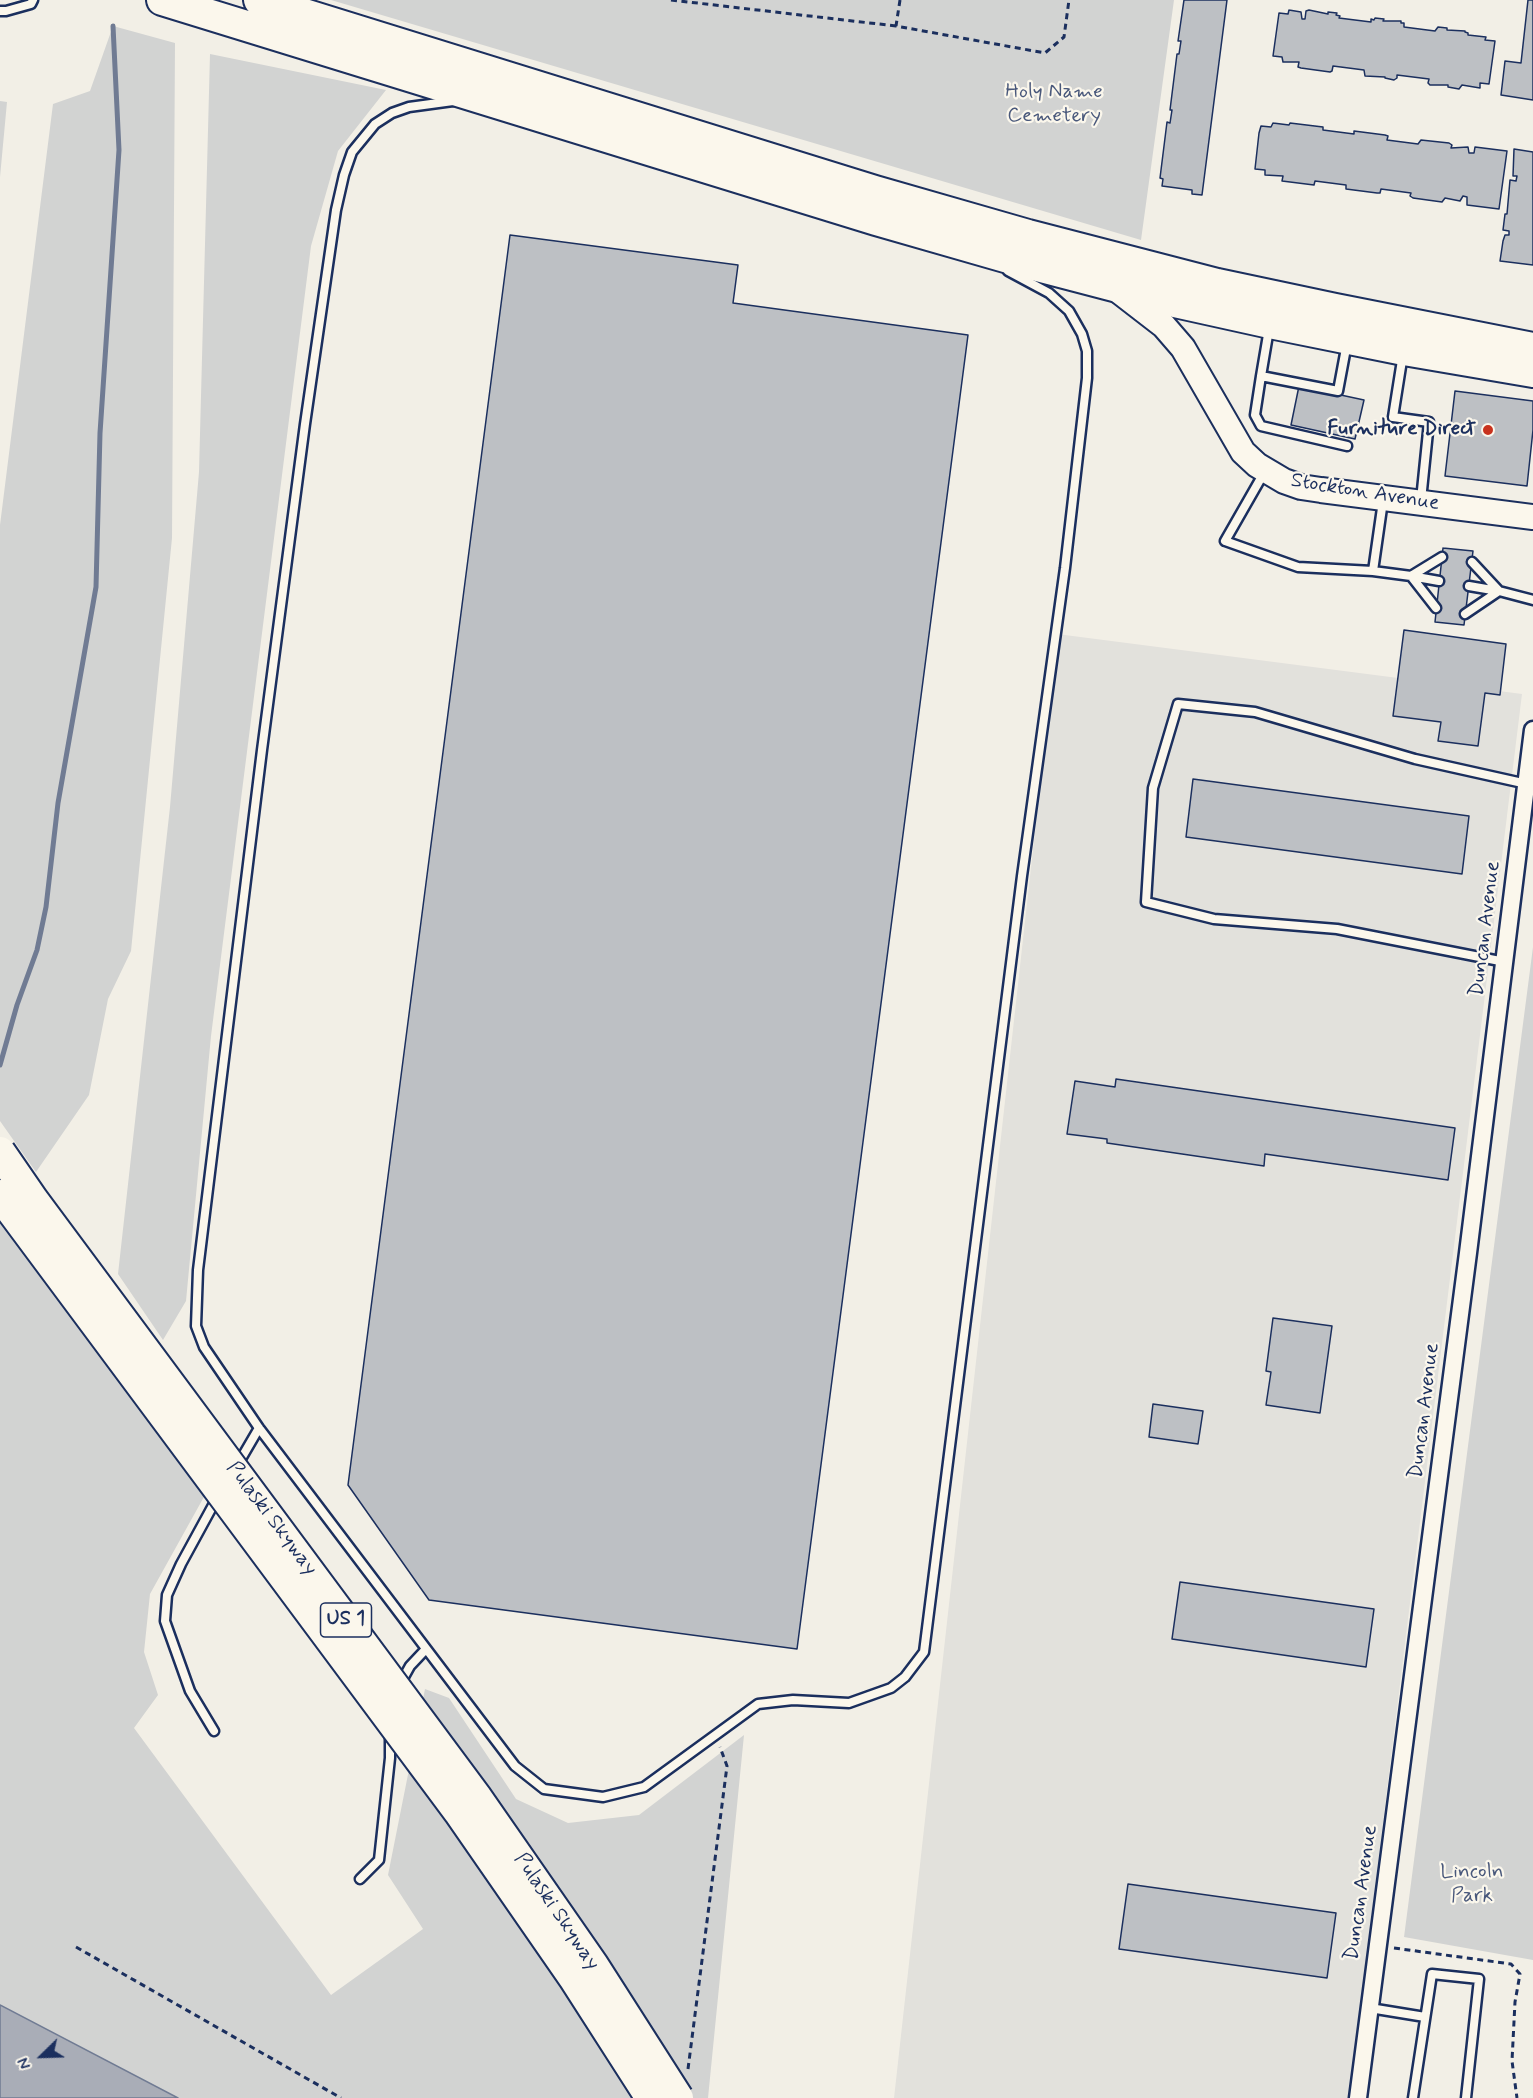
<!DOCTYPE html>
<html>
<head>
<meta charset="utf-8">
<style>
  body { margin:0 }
  #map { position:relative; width:1533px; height:2098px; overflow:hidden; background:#f2efe6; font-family:Mynerve,sans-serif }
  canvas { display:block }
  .north { position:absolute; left:12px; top:2026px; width:60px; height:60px; -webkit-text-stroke:4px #fbf7ec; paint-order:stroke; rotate:247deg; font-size:16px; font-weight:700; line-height:24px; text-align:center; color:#1b2f5e }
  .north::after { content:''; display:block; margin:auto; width:21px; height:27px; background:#1b2f5e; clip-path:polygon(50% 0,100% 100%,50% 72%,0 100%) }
</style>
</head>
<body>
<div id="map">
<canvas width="1533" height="2098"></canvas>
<div class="north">N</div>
</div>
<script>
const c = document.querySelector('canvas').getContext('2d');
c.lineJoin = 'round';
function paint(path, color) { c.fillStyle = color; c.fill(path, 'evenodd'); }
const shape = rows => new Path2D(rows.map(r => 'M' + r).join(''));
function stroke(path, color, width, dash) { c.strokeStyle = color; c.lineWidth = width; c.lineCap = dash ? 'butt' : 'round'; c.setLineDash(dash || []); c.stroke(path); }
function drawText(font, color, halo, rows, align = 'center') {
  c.font = font + ' Mynerve,sans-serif'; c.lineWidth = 4.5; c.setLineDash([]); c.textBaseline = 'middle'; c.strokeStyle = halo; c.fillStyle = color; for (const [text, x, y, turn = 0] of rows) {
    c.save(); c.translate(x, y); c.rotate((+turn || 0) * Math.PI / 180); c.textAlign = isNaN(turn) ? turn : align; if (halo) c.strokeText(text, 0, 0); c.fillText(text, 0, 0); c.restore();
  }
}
const built = shape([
  [1057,634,1522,694,1349,2098,894,2098]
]);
const green = shape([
  [331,0,1174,0,1141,240],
  [113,26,175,43,172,538,131,951,108,999,89,1095,36,1172,0,1121,0,525,53,104,90,91],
  [210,54,386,90,338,151,311,246,211,1036,186,1301,163,1340,118,1274,170,807,199,472],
  [0,101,7,102,0,177],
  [1533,947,1533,1960,1404,1937],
  [0,1222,205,1495,150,1594,144,1652,158,1695,134,1728,331,1995,423,1929,388,1875,425,1689,449,1698,516,1799,568,1823,639,1815,744,1735,708,2098,178,2098,0,2005]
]);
const water = shape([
  [0,2005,178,2098,0,2098,0,2005]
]);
const stream = shape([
  [0,1065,17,1005,37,950,46,907,58,803,96,587,100,433,119,150,113,26]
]);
const building = shape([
  [1184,0,1227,0,1202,195,1192,194,1192,190,1162,186,1163,179,1160,178,1167,122,1170,123,1172,110,1170,110,1177,54,1179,54,1181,41,1178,41,1184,0],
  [1528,0,1533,0,1533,100,1501,95,1505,61,1521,63,1528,0],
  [1289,10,1301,12,1302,19,1305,19,1306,11,1309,10,1328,14,1328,12,1337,13,1336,15,1340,16,1339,18,1371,22,1371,19,1374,20,1375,18,1384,19,1383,21,1401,21,1401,23,1404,23,1404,27,1435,31,1438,27,1447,28,1447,30,1465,31,1465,32,1468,33,1468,35,1486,37,1485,40,1495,41,1489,84,1480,83,1480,88,1462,85,1459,89,1448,87,1448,85,1430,85,1428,83,1429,79,1397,75,1397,78,1394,80,1385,78,1385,77,1365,76,1364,70,1333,66,1332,71,1330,72,1301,68,1298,67,1299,62,1283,62,1282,57,1273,56,1279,13,1288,14,1289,10],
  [1273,123,1289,125,1290,123,1323,127,1323,130,1354,134,1354,131,1385,135,1388,136,1387,140,1418,144,1421,140,1449,143,1452,145,1451,148,1468,147,1469,153,1474,153,1475,147,1507,151,1499,209,1467,205,1467,197,1463,196,1460,201,1445,198,1442,202,1413,198,1410,196,1411,193,1381,189,1380,193,1377,193,1346,189,1346,185,1315,181,1314,185,1282,181,1283,176,1265,175,1265,170,1255,169,1259,133,1261,126,1271,127,1273,123],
  [1514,149,1533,152,1533,265,1500,261,1503,241,1505,235,1509,235,1509,231,1503,230,1505,214,1507,214,1510,180,1516,181,1517,176,1513,176,1514,149],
  [510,235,738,265,733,303,968,335,797,1649,429,1600,348,1485,510,235],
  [1299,386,1364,400,1355,439,1291,425,1299,386],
  [1455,391,1533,401,1533,430,1527,486,1445,476,1455,391],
  [1443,548,1473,551,1464,625,1435,622,1443,548],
  [1404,630,1506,644,1500,695,1485,693,1478,746,1438,741,1441,722,1393,716,1404,630],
  [1193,779,1469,816,1462,874,1186,837,1193,779],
  [1116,1079,1455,1128,1448,1180,1265,1154,1264,1166,1107,1143,1107,1139,1067,1134,1075,1081,1115,1087,1116,1079],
  [1273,1318,1332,1326,1320,1413,1266,1405,1271,1372,1266,1371,1273,1318],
  [1153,1404,1203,1411,1198,1444,1149,1437,1153,1404],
  [1180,1582,1374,1609,1366,1667,1172,1639,1180,1582],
  [1128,1884,1336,1913,1327,1978,1119,1949,1128,1884]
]);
const path = shape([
  [671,0,896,26],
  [900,0,896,26,1045,53,1064,37,1069,0],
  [76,1947,341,2098],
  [1394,1948,1511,1964,1520,1974,1515,2002,1512,2061,1517,2098],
  [688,2069,727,1766,720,1747]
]);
const lane = shape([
  [0,11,6,11,31,4,33,0],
  [453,101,409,107,392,113,375,124,352,152,344,175,336,210,305,424,262,750,198,1270,196,1326,204,1347,259,1428,515,1766,544,1789,603,1797,644,1787,758,1704,793,1700,849,1703,891,1688,905,1677,924,1652,1022,876,1065,568,1087,378,1087,351,1082,334,1069,311,1049,293,1008,271],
  [1347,343,1338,391,1261,376,1255,415,1261,426,1347,446],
  [1403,354,1393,417,1429,422,1421,500],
  [1261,376,1269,329],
  [1265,471,1225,541,1298,567,1373,571],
  [1383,501,1373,571,1411,576,1442,557],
  [1472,562,1499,591,1533,600],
  [1411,576,1436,608],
  [1411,576,1439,581],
  [1469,586,1498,591],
  [1465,614,1499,591],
  [1505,962,1337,929,1214,919,1146,902,1153,788,1178,704,1255,712,1415,759,1527,784],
  [238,1464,259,1428],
  [400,1684,410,1666,426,1649],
  [214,1731,190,1691,165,1621,167,1595,181,1564,217,1498],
  [360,1879,379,1860,390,1758,390,1733],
  [1370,2008,1425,2017],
  [1413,2098,1432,1974,1479,1979,1466,2098]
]);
const street = shape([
  [1358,2098,1468,1253,1533,730]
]);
const secondary = shape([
  [1120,292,1164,326,1183,348,1243,452,1257,465,1284,481,1301,487,1321,490,1533,517]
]);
const highway = shape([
  [162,0,876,220,1026,263,1175,302,1270,323,1404,350,1533,372],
  [259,0,875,191,1028,235,1217,284,1335,309,1533,348]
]);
const highwayBridge = shape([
  [0,1152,33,1200,477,1798,593,1965,678,2098],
  [0,1195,459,1812,574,1978,651,2098]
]);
const markers = [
  [1488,430,6,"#c8321e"]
];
const shields = [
  [346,1620,51]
];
const shieldNames = [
  ["US 1",346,1620]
];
const parkNames = [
  ["Holy Name",1054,93],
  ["Cemetery",1054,117],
  ["Lincoln",1472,1873],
  ["Park",1472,1897]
];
const poiNames = [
  ["Furniture Direct",1476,430]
];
const streetNames = [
  ["Stockton Avenue",1365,493,9],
  ["Duncan Avenue",1486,929,-83],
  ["Duncan Avenue",1425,1411,-83],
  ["Pulaski Skyway",271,1519,53],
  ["Duncan Avenue",1362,1893,-82],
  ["Pulaski Skyway",556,1912,56]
];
paint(built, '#e2e1dc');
paint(green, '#d2d3d2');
paint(water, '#a9adb7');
stroke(water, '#707b93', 1.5);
stroke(stream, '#707b93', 5);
paint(building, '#bdc0c4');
stroke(building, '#1b2f5e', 1.5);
stroke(lane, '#1b2f5e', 13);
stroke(street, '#1b2f5e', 21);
stroke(secondary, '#1b2f5e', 28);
stroke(highway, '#1b2f5e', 34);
stroke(path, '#1b2f5e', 3, [6, 4.5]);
stroke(lane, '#fbf7ec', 8);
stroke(street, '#fbf7ec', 16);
stroke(secondary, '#fbf7ec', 24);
stroke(highway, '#fbf7ec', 30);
stroke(highwayBridge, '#1b2f5e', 34, []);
stroke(highwayBridge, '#fbf7ec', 30);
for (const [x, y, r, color] of markers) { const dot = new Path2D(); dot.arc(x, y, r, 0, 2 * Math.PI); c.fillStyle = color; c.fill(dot); stroke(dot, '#fbf7ec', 2); }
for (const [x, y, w] of shields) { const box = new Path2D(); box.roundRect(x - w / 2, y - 17, w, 34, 4.5); c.fillStyle = '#fbf7ec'; c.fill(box); stroke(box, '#1b2f5e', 1.5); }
drawText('bold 20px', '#1b2f5e', null, shieldNames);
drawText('21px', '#49587b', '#fbf7ec', parkNames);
drawText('bold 21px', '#1b2f5e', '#fbf7ec', poiNames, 'right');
drawText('21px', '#1b2f5e', '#fbf7ec', streetNames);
</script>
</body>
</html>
